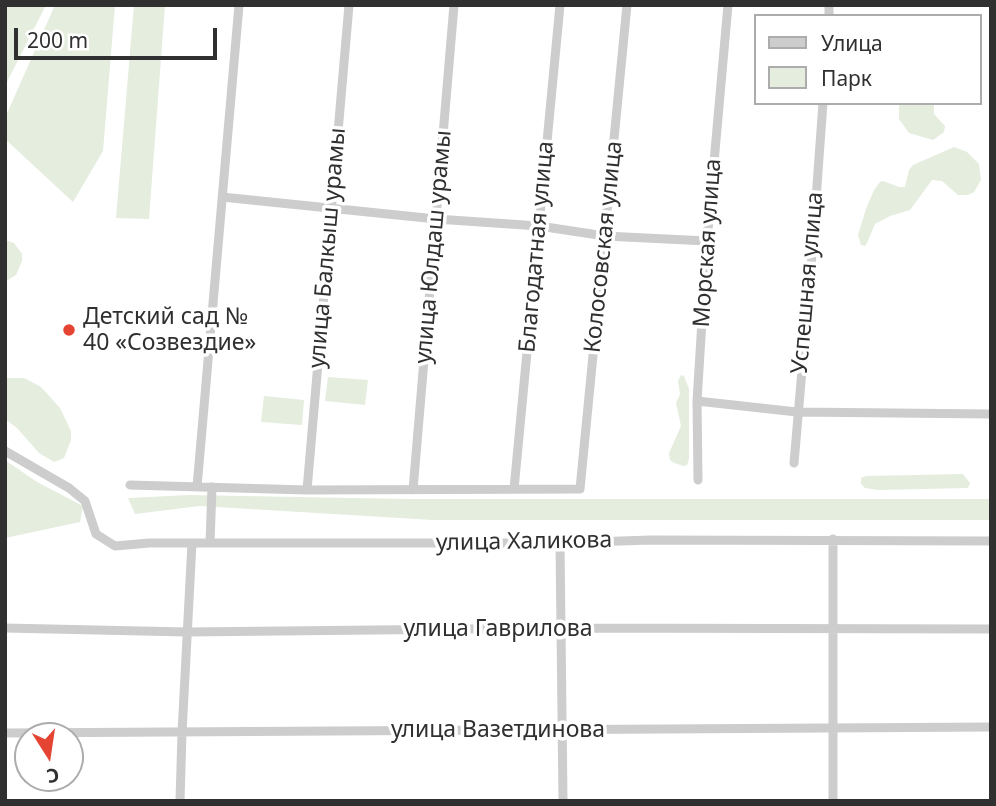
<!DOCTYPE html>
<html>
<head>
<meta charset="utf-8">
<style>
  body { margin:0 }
  #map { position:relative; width:996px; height:806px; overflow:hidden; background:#fff; font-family:"Noto Sans",sans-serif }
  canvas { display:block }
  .frame { position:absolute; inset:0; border:7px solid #303030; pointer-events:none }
  .legend { position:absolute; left:754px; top:14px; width:228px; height:91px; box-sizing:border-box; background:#fff; border:2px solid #acacac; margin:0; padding:9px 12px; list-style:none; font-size:21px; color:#303030 }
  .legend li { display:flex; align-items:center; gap:14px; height:35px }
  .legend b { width:35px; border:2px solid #acacac }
  .north { position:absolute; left:14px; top:722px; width:70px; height:70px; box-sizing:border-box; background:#fff; border:2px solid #acacac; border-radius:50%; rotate:168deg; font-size:19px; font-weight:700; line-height:28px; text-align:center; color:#303030 }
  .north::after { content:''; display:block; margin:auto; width:24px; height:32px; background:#e64433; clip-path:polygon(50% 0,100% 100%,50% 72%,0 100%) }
  .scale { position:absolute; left:14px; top:28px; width:203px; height:32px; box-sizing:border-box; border:4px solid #303030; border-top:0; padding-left:9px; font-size:21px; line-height:24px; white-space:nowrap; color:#303030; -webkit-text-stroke:5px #fff; paint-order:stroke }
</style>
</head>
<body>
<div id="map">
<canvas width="996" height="806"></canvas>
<div class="frame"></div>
<ul class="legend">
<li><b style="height:9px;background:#cdcdcd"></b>Улица</li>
<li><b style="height:19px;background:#e4edde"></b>Парк</li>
</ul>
<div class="north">С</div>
<div class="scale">200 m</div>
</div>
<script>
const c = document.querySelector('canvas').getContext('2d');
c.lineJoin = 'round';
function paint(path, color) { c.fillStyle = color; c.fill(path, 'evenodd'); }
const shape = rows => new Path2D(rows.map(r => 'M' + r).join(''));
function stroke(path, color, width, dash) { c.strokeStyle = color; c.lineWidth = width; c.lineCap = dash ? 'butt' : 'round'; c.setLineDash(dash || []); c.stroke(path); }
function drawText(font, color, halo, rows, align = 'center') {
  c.font = font + ' "Noto Sans",sans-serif'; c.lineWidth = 7; c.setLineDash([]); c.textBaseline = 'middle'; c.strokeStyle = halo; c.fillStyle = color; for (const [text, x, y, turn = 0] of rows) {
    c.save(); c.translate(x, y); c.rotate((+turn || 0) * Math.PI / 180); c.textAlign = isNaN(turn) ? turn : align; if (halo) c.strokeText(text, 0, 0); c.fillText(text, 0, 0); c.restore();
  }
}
const green = shape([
  [5,5,46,5,5,86],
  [55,5,115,5,103,151,73,202,5,139,5,118],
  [134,5,165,5,149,219,116,218],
  [899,103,934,103,934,114,945,126,944,132,933,140,909,133,899,119],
  [954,147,967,152,979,164,981,180,974,192,968,195,958,195,942,181,932,180,910,210,890,216,875,224,867,243,865,246,861,245,858,235,866,209,874,190,880,182,883,181,899,187,905,187,909,170,913,165],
  [5,240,14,243,22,254,22,261,16,275,5,282],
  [681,375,684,376,689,389,689,459,687,465,684,466,674,463,670,460,669,453,681,426,676,403,680,394,678,381],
  [328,377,368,380,365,405,325,401],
  [5,378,24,378,41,387,60,408,71,431,71,440,64,458,54,462,39,453,17,428,5,419],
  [264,396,304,400,302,425,261,422],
  [5,460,37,482,83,506,80,522,5,538],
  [963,474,970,483,968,488,877,490,865,488,861,484,861,478,866,476],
  [189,495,407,499,991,499,991,520,433,520,200,506,135,514,128,498]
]);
const minor = shape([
  [829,16,829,5],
  [222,197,436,219,539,226,605,236,707,241],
  [697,401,797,412,991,414],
  [5,451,69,488,85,501,96,534,115,546,149,543,560,543,651,540,991,541],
  [794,463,812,254,823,103],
  [698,480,697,401,707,241,728,5],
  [130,485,307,490,580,489,627,5],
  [197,487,239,5],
  [514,489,560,5],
  [307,490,349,5],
  [413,490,454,5],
  [210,543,212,487],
  [560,543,563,801],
  [5,628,187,632,561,628,991,629],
  [5,733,991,727],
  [180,801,182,733,192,543],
  [833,801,833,539]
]);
const markers = [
  [69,330,7,"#e64433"]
];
const streetNames = [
  ["Морская улица",708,243,-86],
  ["улица Юлдаш урамы",434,247,-85],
  ["Благодатная улица",537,247,-85],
  ["Колосовская улица",604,247,-84],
  ["улица Балкыш урамы",328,248,-85],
  ["Успешная улица",808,283,-85],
  ["улица Халикова",524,542,-1],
  ["улица Гаврилова",498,629],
  ["улица Вазетдинова",498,730]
];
const poiNames = [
  ["Детский сад №",83,317],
  ["40 «Созвездие»",83,343]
];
paint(green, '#e4edde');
stroke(minor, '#cdcdcd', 9);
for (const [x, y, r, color] of markers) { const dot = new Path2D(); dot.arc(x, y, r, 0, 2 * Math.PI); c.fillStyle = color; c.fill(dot); stroke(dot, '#fff', 2.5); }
drawText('23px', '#303030', '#fff', streetNames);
drawText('23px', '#303030', '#fff', poiNames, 'left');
</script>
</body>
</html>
